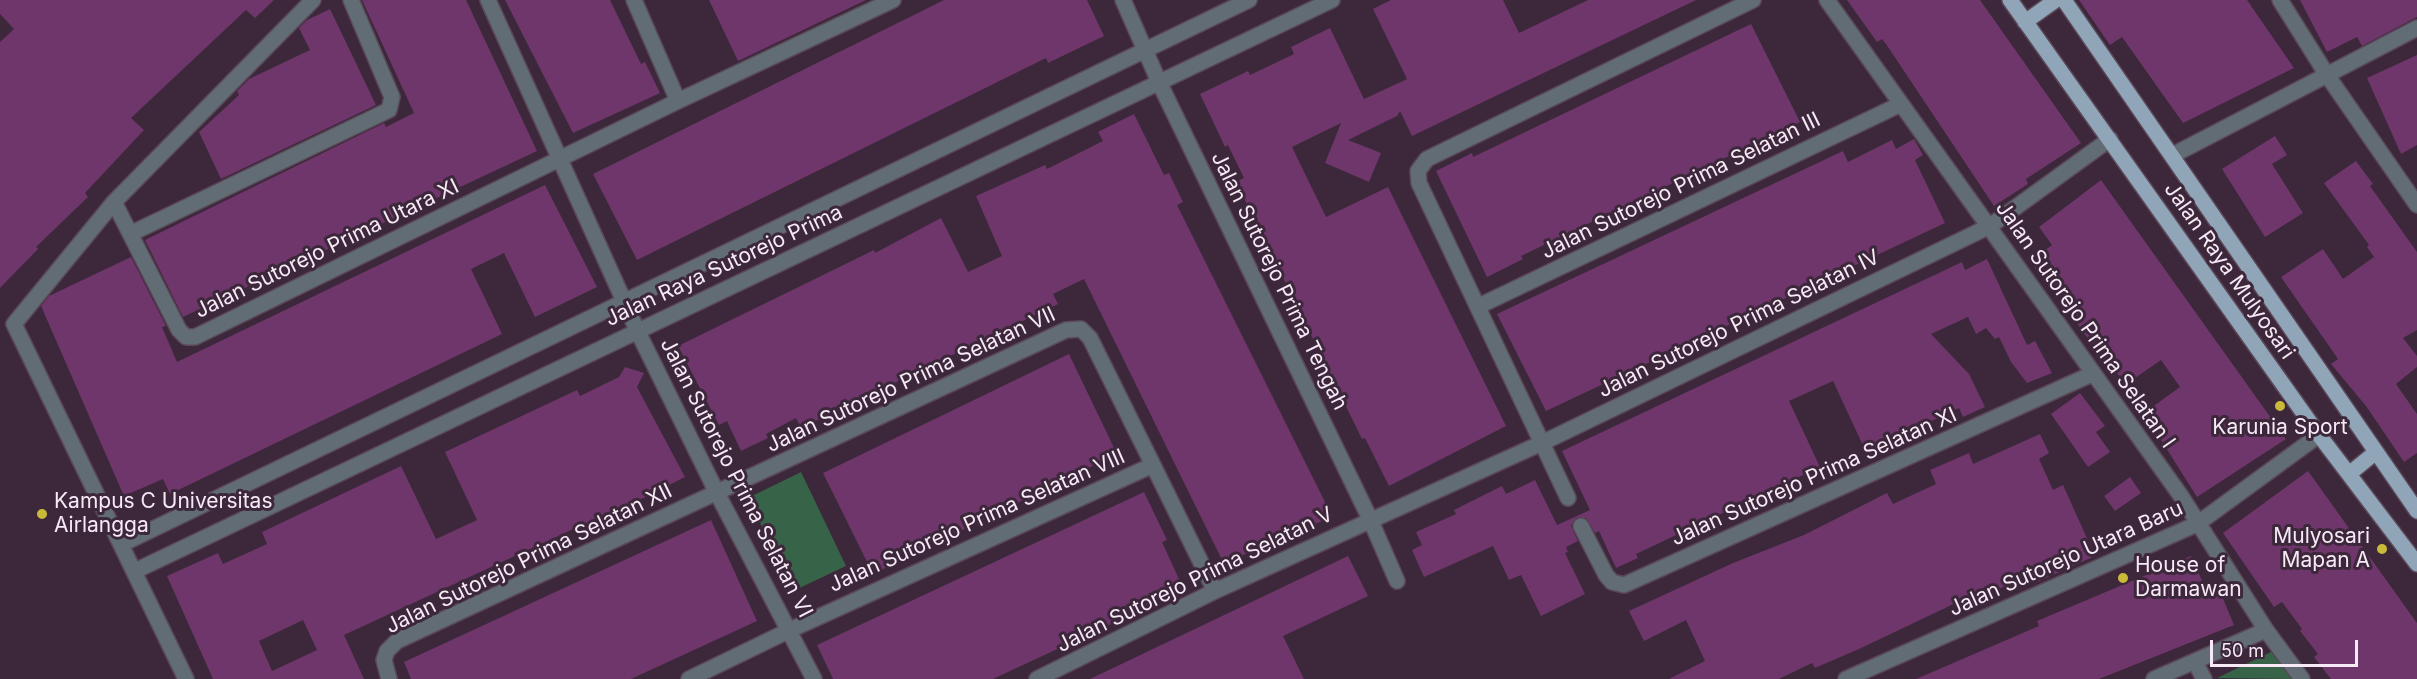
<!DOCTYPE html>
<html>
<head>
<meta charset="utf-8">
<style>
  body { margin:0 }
  #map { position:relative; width:2417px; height:679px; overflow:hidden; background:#3c283a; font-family:Inter,sans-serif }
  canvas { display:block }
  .scale { position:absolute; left:2210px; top:640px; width:148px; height:27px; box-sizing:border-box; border:3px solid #f7eaf6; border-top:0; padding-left:8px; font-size:18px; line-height:21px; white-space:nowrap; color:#f7eaf6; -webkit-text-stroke:4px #3c283a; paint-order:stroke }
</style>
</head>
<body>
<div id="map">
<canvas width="2417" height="679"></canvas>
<div class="scale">50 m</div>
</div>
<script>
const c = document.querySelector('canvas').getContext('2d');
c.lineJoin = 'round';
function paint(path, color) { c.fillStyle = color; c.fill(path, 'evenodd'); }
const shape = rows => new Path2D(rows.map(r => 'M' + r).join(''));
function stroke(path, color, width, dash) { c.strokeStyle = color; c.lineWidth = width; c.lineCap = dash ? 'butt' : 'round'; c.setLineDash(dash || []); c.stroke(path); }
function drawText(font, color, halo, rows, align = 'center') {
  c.font = font + ' Inter,sans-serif'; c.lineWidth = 6; c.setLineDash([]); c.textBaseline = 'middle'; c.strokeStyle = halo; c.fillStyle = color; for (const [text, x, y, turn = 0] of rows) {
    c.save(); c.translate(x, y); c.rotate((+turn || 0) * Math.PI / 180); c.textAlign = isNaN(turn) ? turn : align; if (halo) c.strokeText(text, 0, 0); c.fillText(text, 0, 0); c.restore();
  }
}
const green = shape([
  [801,472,846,566,793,591,748,498],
  [2273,651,2293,679,2217,678]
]);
const building = shape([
  [0,0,274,0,255,18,246,10,131,118,144,130,85,193,88,197,36,247,38,249,0,288,0,42,14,29,0,14],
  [362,0,466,0,537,151,183,317,145,240,384,123,386,127,414,113],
  [505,0,610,0,641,64,645,62,660,93,573,133],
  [709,0,866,0,738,61],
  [944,0,1087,0,1104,36,1048,63,1046,58,637,260,593,174],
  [1391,0,1503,0,1519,33,1588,0,1696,0,1412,136,1400,111,1397,116,1348,140,1381,153,1369,182,1325,163,1341,123,1292,147,1326,217,1388,187,1506,426,1389,486,1365,438,1362,439,1236,182,1244,178,1228,145,1225,147,1200,94,1248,71,1250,75,1294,54,1291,47,1330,28,1364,99,1407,79,1373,9],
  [1847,0,1980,0,2081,143,2026,179,2028,184,1994,206,1886,44,1882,39,1877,42],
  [2079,0,2247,0,2294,68,2183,123,2122,37,2110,45],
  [2300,0,2417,0,2417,17,2362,46,2357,37,2327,52],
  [330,9,376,105,221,179,199,132,239,95,237,91,249,79,310,50,299,28,307,20],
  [1751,24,1800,122,1521,256,1523,259,1487,277,1436,171,1472,153,1473,157],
  [2417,55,2417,145,2401,154,2367,78],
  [1134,114,1164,175,1169,173,1183,202,1177,205,1332,516,1276,543,1275,540,1224,564,1084,279,1053,294,1058,304,801,428,796,418,766,434,768,438,741,451,727,421,719,425,678,346,874,250,875,253,941,218,968,272,1002,256,976,196,1045,165,1047,169,1103,141,1098,132],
  [2275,136,2287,155,2272,164,2303,213,2265,237,2222,169],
  [1914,139,1923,155,1915,160,1945,223,1546,411,1497,314,1843,151,1848,162,1892,140,1896,149],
  [2356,161,2373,184,2370,186,2417,252,2417,330,2403,338,2417,356,2417,367,2396,384,2417,414,2417,453,2404,462,2366,406,2331,364,2338,359,2281,277,2323,249,2343,279,2374,257,2367,247,2369,245,2324,183],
  [2101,180,2286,439,2197,497,2144,413,2180,387,2161,360,2125,385,2107,358,2103,360,2086,336,2067,309,2071,307,2053,281,2048,285,2030,261,2052,245,2039,227],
  [545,185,597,287,535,317,504,253,471,269,502,334,170,494,163,479,124,496,41,306,49,296,131,257,166,326,162,327,177,362],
  [1987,259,2027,345,2035,341,2052,373,2027,383,2011,362,1999,337,1995,339,1986,328,1976,334,1968,317,1931,334,1969,374,1985,407,1963,417,1959,408,1866,452,1833,381,1789,401,1820,467,1636,554,1638,558,1616,568,1599,531,1595,533,1586,518,1576,518,1571,526,1578,541,1566,547,1568,552,1565,553,1585,594,1541,616,1521,575,1509,580,1493,546,1424,577,1412,550,1422,545,1416,532,1456,514,1454,510,1502,486,1506,494,1535,480,1557,525,1590,510,1562,451,1962,262,1965,270],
  [1069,354,1117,454,873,574,823,473],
  [625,367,644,373,637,387,685,477,584,528,582,525,344,635,364,679,213,679,167,576,218,553,223,564,267,544,262,532,401,466,436,539,477,520,445,452,577,390,580,396,619,377],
  [303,620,317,650,272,671,259,641],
  [2080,393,2105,426,2096,432,2110,452,2088,467,2051,414],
  [2040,434,2049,453,2039,459,2053,490,2063,485,2095,556,2035,583,2031,575,1994,591,1993,588,1984,592,1983,590,1859,649,1815,668,1812,663,1779,679,1669,679,1705,661,1686,620,1644,641,1629,611,1733,563,1804,535,1887,493,1893,504,1936,484,1930,470,1969,453,1973,464],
  [2308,471,2417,623,2417,679,2331,679,2314,657,2318,654,2300,631,2302,629,2282,602,2274,607,2223,533],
  [2130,477,2141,493,2115,511,2104,496],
  [1144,492,1167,540,1162,542,1184,590,993,679,833,679,817,645],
  [711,520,757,621,631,679,411,679,404,662],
  [1348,556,1368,596,1283,636,1304,679,1090,679],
  [2191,556,2208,594,2219,589,2234,625,2099,679,1916,679,2039,626,2037,621]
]);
const minor = shape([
  [488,0,637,330,717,493,814,679],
  [634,0,678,101],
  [1123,0,1159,82,1370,519,1397,581],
  [1827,0,2181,496,2266,630,2302,679],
  [2280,0,2327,75,2417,205],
  [2173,155,2417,28],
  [114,202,179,330,186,337,195,337,678,101,893,0],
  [132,233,389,110,392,97,351,0],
  [1479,306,1901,104],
  [1568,498,1419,183,1418,171,1427,159,1753,0],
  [1581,526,1606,575,1612,582,1624,585,2092,374],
  [122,544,1249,0],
  [135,571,1332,0],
  [2195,662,2204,679],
  [186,679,14,324,114,202,313,0],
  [389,679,384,660,387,651,397,641,1066,330,1081,329,1090,338,1153,465],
  [689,679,790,630,1153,465,1215,591],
  [1037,679,1215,591,1544,442,1990,226,2110,139],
  [1846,679,2197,524,2319,435],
  [2154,679,2266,630]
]);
const major = shape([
  [2010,0,2319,435,2417,564],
  [2064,0,2417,511],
  [2025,22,2056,0],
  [2349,474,2376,452]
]);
const markers = [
  [2280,406,6,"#caba3a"],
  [42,514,6,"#caba3a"],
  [2382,549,6,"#caba3a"],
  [2123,578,6,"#caba3a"]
];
const streetNames = [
  ["Jalan Sutorejo Prima Selatan III",1681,186,-26],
  ["Jalan Sutorejo Prima Utara XI",327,249,-26],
  ["Jalan Raya Sutorejo Prima",724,266,-25],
  ["Jalan Raya Mulyosari",2229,271,55],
  ["Jalan Sutorejo Prima Tengah",1279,281,64],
  ["Jalan Sutorejo Prima Selatan IV",1739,324,-26],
  ["Jalan Sutorejo Prima Selatan I",2085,325,55],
  ["Jalan Sutorejo Prima Selatan VII",911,380,-25],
  ["Jalan Sutorejo Prima Selatan XI",1814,477,-24],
  ["Jalan Sutorejo Prima Selatan VI",736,478,63],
  ["Jalan Sutorejo Prima Selatan VIII",977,521,-24],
  ["Jalan Sutorejo Prima Selatan XII",529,559,-26],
  ["Jalan Sutorejo Utara Baru",2066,559,-24],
  ["Jalan Sutorejo Prima Selatan V",1195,580,-26]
];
const poiNames = [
  ["Karunia Sport",2280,428,"center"],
  ["Kampus C Universitas",54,502],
  ["Airlangga",54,526],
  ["Mulyosari",2370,537,"right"],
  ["Mapan A",2370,561,"right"],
  ["House of",2135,566],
  ["Darmawan",2135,590]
];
paint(green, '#376348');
paint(building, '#6e366a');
stroke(minor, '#5a4758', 18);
stroke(major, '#5a4758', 18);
stroke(minor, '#616c74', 15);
stroke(major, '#90a6b8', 15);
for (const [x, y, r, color] of markers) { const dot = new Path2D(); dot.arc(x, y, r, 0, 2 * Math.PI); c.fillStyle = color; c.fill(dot); stroke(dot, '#3c283a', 2); }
drawText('21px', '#f7eaf6', '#3c283a', streetNames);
drawText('21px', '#f7eaf6', '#3c283a', poiNames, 'left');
</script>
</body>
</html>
